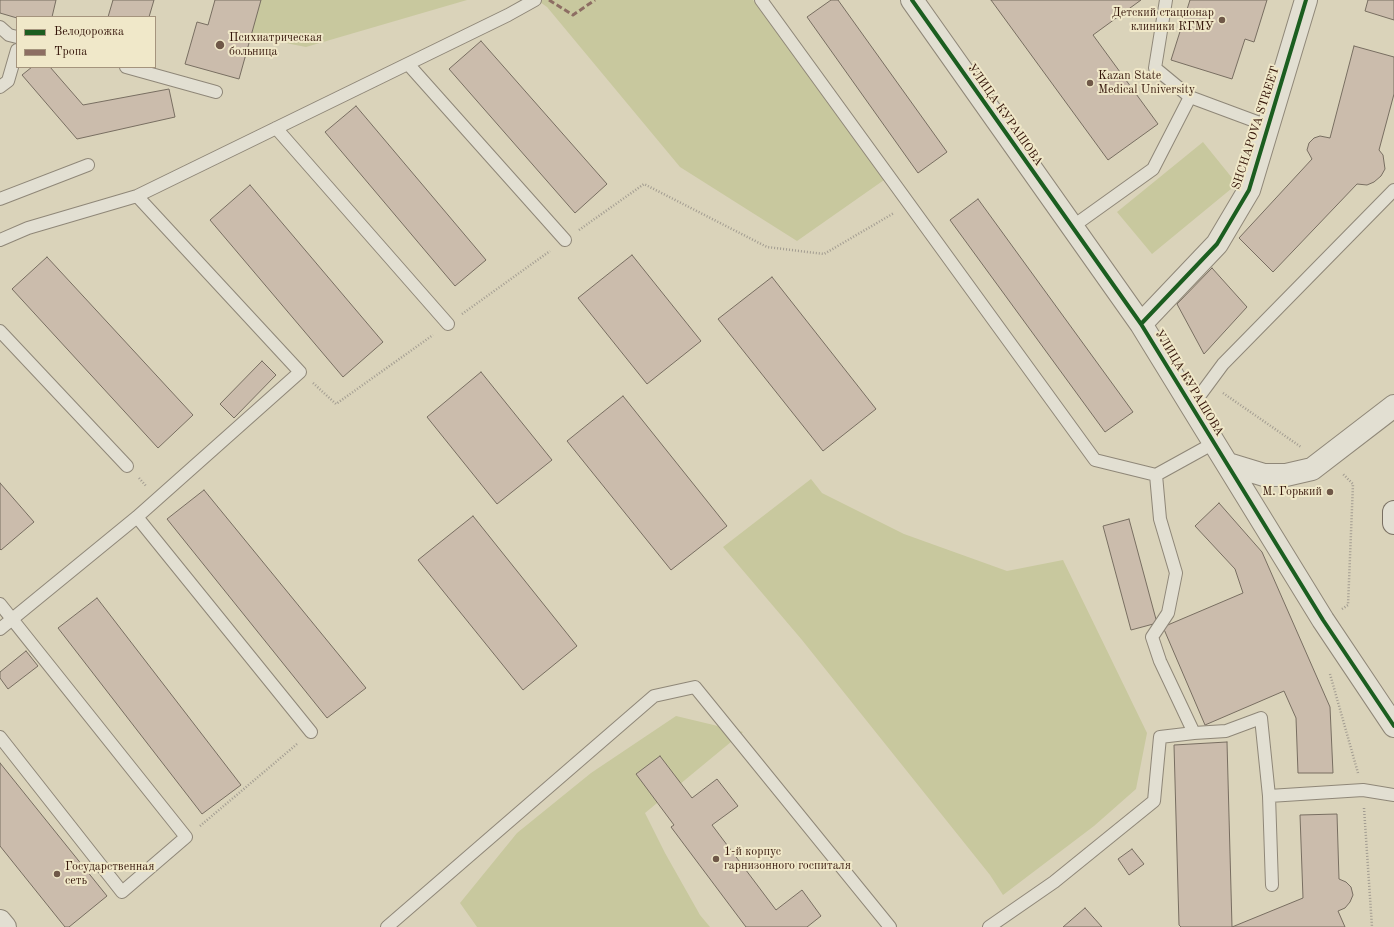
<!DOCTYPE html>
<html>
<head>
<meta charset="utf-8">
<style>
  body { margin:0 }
  #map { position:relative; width:1394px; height:927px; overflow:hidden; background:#dad3ba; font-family:"Old Standard TT",serif }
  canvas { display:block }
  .legend { position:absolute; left:16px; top:16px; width:140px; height:52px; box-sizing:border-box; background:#f0e8c9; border:1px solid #a5947d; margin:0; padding:5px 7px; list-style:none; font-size:12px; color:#35160a }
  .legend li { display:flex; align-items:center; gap:8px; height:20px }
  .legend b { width:20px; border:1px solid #a5947d }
</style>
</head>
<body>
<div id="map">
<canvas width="1394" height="927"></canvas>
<ul class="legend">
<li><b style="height:5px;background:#1b5e20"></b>Велодорожка</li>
<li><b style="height:5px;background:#8d6e63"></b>Тропа</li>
</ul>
</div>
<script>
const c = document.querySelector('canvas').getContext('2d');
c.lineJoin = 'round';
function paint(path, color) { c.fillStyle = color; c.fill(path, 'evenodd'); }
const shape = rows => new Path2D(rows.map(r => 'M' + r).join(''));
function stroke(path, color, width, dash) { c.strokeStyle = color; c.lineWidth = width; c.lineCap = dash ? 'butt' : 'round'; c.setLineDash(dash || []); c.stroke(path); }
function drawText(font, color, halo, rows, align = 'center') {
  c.font = font + ' "Old Standard TT",serif'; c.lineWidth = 4; c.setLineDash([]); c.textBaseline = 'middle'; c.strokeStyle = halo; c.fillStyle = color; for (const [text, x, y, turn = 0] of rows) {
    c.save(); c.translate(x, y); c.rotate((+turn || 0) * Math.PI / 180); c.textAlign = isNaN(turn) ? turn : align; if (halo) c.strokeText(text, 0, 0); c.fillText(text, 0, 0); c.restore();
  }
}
const green = shape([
  [260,0,467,0,306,47,250,36],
  [537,0,753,0,884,180,797,241,680,167,547,7],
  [1203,142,1237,184,1152,254,1117,212],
  [811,479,822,493,904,534,1007,571,1063,560,1147,733,1136,789,1094,826,1003,895,990,875,802,640,723,547],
  [676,716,743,732,645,813,665,853,700,915,710,927,477,927,460,903,517,833,591,773]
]);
const building = shape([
  [0,0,56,0,52,17,17,18,0,13,0,0],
  [113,0,154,0,149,17,108,17,113,0],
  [215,0,261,0,239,79,185,64,197,22,208,25,215,0],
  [831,0,838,0,947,152,918,173,807,17,831,0],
  [991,0,1141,0,1093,35,1158,124,1108,160,991,0],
  [1190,0,1267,0,1254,42,1245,39,1232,79,1171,60,1190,0],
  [1368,0,1394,0,1394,20,1365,11,1368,0],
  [481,41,607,184,575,213,449,69,481,41],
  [1354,46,1394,57,1394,94,1379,150,1383,155,1385,169,1381,176,1374,182,1367,185,1357,184,1273,272,1239,238,1312,159,1307,150,1309,143,1314,138,1320,136,1330,138,1354,46],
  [32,67,50,67,83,105,169,89,175,117,77,139,22,75,32,67],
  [356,106,486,260,455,286,325,132,356,106],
  [250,185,383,342,343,377,210,220,250,185],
  [978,199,1133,412,1105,432,950,220,978,199],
  [632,255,701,341,647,384,578,298,632,255],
  [47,257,193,415,158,448,12,289,47,257],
  [1212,268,1247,307,1204,354,1177,304,1212,268],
  [772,277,876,409,823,451,718,319,772,277],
  [262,361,276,375,234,418,220,404,262,361],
  [481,372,552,460,497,504,427,417,481,372],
  [623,396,727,526,671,570,567,441,623,396],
  [0,483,34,522,1,550,0,549,0,483],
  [204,490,366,688,327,718,167,519,204,490],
  [1219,503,1262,552,1330,707,1333,773,1298,773,1296,718,1284,691,1205,725,1163,627,1243,593,1235,569,1195,526,1219,503],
  [473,516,577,646,523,690,418,560,473,516],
  [1129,519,1157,623,1131,630,1103,526,1129,519],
  [97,598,241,785,202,814,58,628,97,598],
  [26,651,38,666,8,689,0,678,0,672,26,651],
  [1227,742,1232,927,1303,898,1300,815,1337,814,1339,879,1346,882,1351,887,1353,895,1350,902,1345,908,1338,911,1345,927,1181,927,1179,925,1174,745,1227,742],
  [660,756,692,798,717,779,738,806,712,825,776,910,802,890,821,916,807,927,746,927,671,827,674,825,636,774,660,756],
  [0,763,107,896,69,927,65,927,0,846,0,763],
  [1132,849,1144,864,1129,875,1118,859,1132,849],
  [1085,908,1102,927,1063,927,1085,908]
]);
const path = shape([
  [579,230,644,184,767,247,824,254,894,213],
  [462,314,550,251],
  [313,383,336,404,433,335],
  [1223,393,1301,447],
  [139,478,146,486],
  [1342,609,1348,605,1353,484,1343,474],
  [1330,674,1358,773],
  [1364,808,1372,927],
  [200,826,297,744]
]);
const lane = shape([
  [761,0,1095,460,1156,475,1214,443],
  [1166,0,1155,68,1190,97],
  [0,27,9,35,17,37],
  [408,64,565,240],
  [126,67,216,92],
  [0,87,8,81,17,50],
  [276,128,448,324],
  [0,199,88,165],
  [1072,227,1153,169,1190,97,1268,126],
  [0,240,28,228,137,196,508,15,535,0],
  [0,331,127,466],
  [1192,406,1223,364,1394,190],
  [1156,475,1160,519,1176,573,1168,613,1152,637,1160,661,1194,733,1226,731,1261,718,1269,796,1363,790,1394,795],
  [137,517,311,732],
  [0,604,186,837,122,892,0,737],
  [0,629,137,517,300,372,137,196],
  [1269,796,1272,885],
  [387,927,654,696,695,687,890,927],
  [989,927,1054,882,1154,801,1160,737,1194,733]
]);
const street = shape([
  [912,0,1141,324,1323,620,1394,726],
  [1141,324,1217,244,1249,190,1306,0],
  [1228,464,1264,475,1286,475,1312,469,1394,406],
  [0,921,5,927]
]);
const secondary = shape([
  [1394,512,1394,523]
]);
const quiet = shape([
  [549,0,573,15,595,0]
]);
const cycleway = shape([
  [912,0,1141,324,1323,620,1394,726],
  [1141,324,1217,244,1249,190,1306,0]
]);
const markers = [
  [1222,20,4,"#6f5848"],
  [220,45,5,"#6f5848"],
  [1090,83,4,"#6f5848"],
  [1330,492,4,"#6f5848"],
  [716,859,4,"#6f5848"],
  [57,874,4,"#6f5848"]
];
const poiNames = [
  ["Детский стационар",1214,13,"right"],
  ["клиники КГМУ",1214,27,"right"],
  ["Психиатрическая",229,38],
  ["больница",229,52],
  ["Kazan State",1098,76],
  ["Medical University",1098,90],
  ["М. Горький",1322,492,"right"],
  ["1-й корпус",724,852],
  ["гарнизонного госпиталя",724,866],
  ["Государственная",65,867],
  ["сеть",65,881]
];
const streetNames = [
  ["УЛИЦА КУРАШОВА",1005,115,55],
  ["SHCHAPOVA STREET",1256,128,-72],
  ["УЛИЦА КУРАШОВА",1189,383,59]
];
paint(green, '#c8c89e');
paint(building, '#cbbcac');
stroke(building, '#786e61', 1);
stroke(lane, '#8f8778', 14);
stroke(street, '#8f8778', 24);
stroke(secondary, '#786e61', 24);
stroke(path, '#a29c91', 2.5, [1, 2]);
stroke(lane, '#e2dfd2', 12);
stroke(street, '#e2dfd2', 22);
stroke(secondary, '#e2dfd2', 22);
stroke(quiet, '#8d6e63', 3, [6, 3]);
stroke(cycleway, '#1b5e20', 4);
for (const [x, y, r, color] of markers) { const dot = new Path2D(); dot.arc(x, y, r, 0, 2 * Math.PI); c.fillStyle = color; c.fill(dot); stroke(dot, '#f0e8c9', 1.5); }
drawText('12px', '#35160a', '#f0e8c9', poiNames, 'left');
drawText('12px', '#35160a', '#f0e8c9', streetNames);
</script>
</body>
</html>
